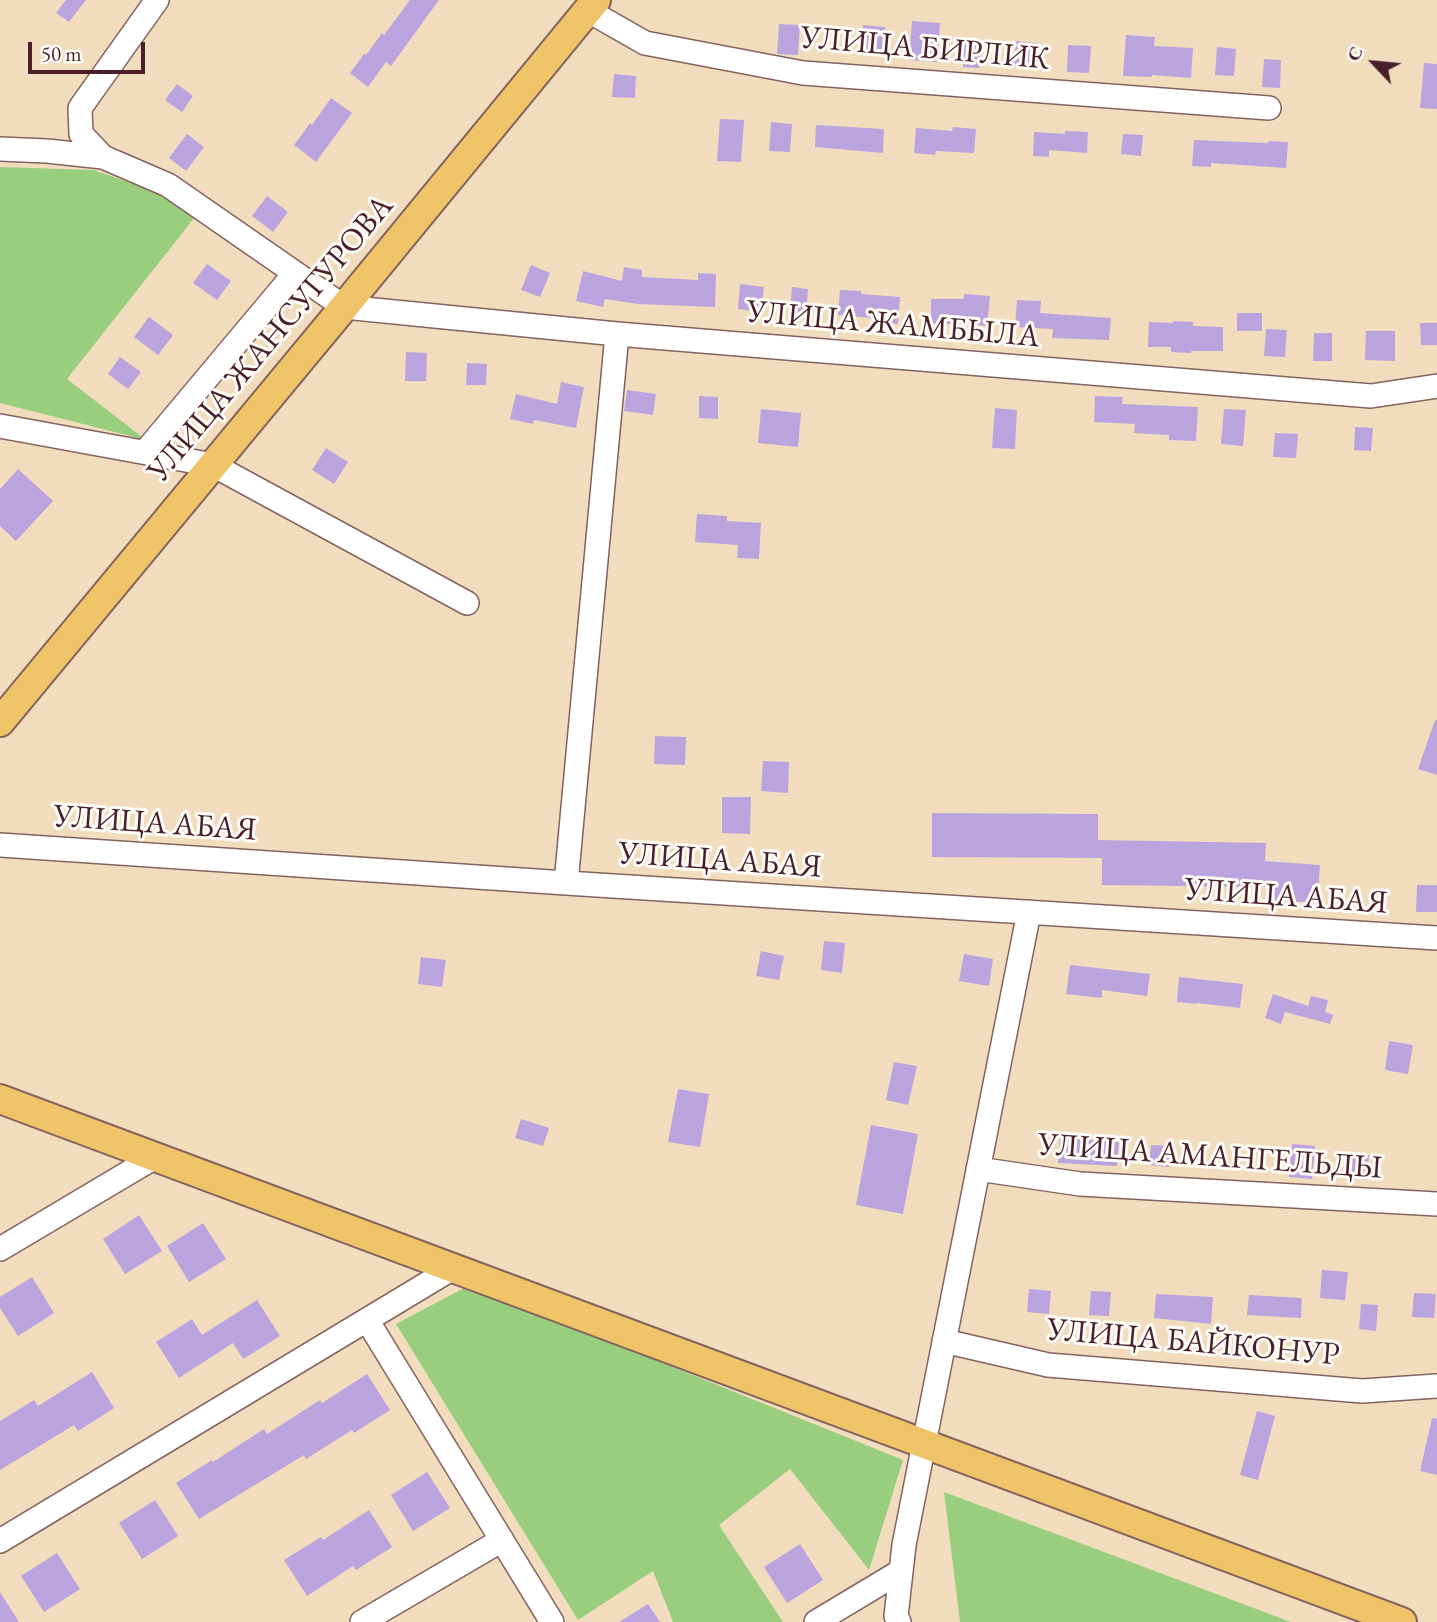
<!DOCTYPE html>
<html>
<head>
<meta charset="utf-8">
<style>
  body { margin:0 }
  #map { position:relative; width:1437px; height:1622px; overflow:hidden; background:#f1ddbd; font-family:"EB Garamond",serif }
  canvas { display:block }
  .north { position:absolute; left:1339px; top:28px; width:70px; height:70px; -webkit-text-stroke:5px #fdfcf7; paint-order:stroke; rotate:296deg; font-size:19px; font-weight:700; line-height:28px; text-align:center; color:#4a1f2b }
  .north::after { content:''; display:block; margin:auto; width:24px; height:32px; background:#4a1f2b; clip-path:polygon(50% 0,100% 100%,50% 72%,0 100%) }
  .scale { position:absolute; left:28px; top:42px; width:117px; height:32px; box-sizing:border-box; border:4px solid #4a1f2b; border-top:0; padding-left:9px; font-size:21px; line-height:24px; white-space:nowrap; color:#4a1f2b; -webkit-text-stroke:5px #fdfcf7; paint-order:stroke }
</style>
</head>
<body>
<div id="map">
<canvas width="1437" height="1622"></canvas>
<div class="north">С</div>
<div class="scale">50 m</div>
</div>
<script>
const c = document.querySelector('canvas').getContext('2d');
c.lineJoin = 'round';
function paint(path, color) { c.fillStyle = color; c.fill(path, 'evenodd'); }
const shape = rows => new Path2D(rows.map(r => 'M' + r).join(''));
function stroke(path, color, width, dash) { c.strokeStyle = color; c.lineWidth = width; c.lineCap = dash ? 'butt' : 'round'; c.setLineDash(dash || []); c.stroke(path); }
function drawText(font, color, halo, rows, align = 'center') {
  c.font = font + ' "EB Garamond",serif'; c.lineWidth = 6; c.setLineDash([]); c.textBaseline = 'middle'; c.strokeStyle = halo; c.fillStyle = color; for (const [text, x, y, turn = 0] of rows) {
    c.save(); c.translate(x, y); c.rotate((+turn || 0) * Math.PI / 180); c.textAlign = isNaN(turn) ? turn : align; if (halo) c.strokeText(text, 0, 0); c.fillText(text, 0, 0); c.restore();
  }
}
const green = shape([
  [0,167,94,170,202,208,67,379,146,440,0,403],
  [470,1285,903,1460,869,1570,790,1469,719,1525,783,1622,673,1622,653,1571,578,1620,396,1324],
  [944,1492,1291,1622,960,1622]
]);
const building = shape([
  [66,0,86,0,69,22,56,13],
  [410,0,439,0,391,66,386,62,368,87,350,73,364,54,366,55,382,33,384,35],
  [912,21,940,23,937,62,909,60],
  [779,24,800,25,798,55,777,54],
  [863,25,885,27,884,51,862,49],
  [1126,35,1155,37,1154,46,1193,48,1191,78,1152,75,1152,77,1123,76],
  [1016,41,1038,43,1036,68,1014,67],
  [964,44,981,45,979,68,963,67],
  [1068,45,1091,46,1089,73,1067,72],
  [1217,47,1236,49,1234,76,1215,75],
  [1264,59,1281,60,1280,88,1262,87],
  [1424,63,1437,64,1437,109,1420,108],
  [614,74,636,76,635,98,612,97],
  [177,84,193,96,182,112,165,100],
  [331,98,352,113,316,162,294,145,310,123,312,125],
  [720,119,744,120,741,162,717,161],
  [771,122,792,124,790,152,769,151],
  [816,125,884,129,883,153,815,147],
  [953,127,976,129,974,153,936,151,935,155,914,153,916,128,952,131],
  [1065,131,1088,132,1087,153,1049,150,1049,157,1033,156,1034,132,1065,134],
  [187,134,204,147,186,171,169,158],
  [1123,134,1143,135,1141,156,1121,154],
  [1194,140,1268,143,1269,141,1288,142,1286,168,1211,163,1211,167,1192,166],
  [267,196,288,212,273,232,252,216],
  [207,264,231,281,217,300,193,283],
  [531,265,550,273,540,297,521,290],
  [624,267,642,270,642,277,698,280,698,273,716,274,715,307,638,304,605,299,603,307,576,301,583,271,622,281],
  [740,284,764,287,761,312,738,309],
  [792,287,808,289,806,314,790,313],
  [840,290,861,291,861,294,900,297,898,324,873,322,873,318,838,315],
  [964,294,990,296,987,326,951,322,951,324,931,324,931,299,963,299],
  [1017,300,1041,301,1040,313,1111,318,1109,340,1052,338,1053,329,1015,327],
  [1237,313,1262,313,1262,331,1237,331],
  [149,317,173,335,158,355,134,337],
  [1173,321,1193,322,1193,326,1223,327,1223,351,1191,351,1191,353,1171,352,1171,347,1148,347,1149,322,1173,323],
  [1420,323,1437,323,1437,345,1421,345],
  [1266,329,1287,330,1285,357,1264,356],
  [1366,331,1395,331,1395,361,1365,360],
  [1314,333,1332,333,1332,361,1313,361],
  [406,352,427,353,426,381,405,381],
  [120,357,141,372,128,389,108,374],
  [467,363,487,364,486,385,466,385],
  [561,382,584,387,576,428,534,420,533,424,510,419,516,394,557,404],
  [627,390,656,394,653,415,624,411],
  [699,396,718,397,718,419,699,418],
  [1095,396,1123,397,1122,404,1198,407,1196,441,1169,440,1169,435,1134,433,1135,424,1094,422],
  [995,408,1017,410,1015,449,992,448],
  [761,409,801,413,798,447,758,443],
  [1224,409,1246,410,1243,446,1221,444],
  [1355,427,1373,428,1371,451,1354,450],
  [1275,433,1298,434,1296,458,1273,457],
  [326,448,348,462,334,484,312,470],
  [18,469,53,501,16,541,0,526,0,489],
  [697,514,727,516,727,521,761,523,759,559,737,558,738,545,695,542],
  [1435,720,1437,720,1437,775,1418,769],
  [655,736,686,737,685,765,654,764],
  [763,761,789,762,788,793,761,791],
  [722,797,751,797,750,834,722,833],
  [932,813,1098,814,1098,840,1266,843,1265,861,1320,865,1317,903,1268,900,1269,887,1102,885,1102,858,932,857],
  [1417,885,1437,885,1437,912,1416,912],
  [824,941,845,943,842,973,821,970],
  [761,951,784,956,779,980,756,976],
  [964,954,993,959,989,986,959,981],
  [421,957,446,960,442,987,418,984],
  [1070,965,1150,974,1147,996,1102,990,1102,998,1066,994],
  [1179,977,1243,984,1240,1008,1197,1003,1197,1004,1177,1002],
  [1273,994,1308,1006,1311,996,1328,1000,1325,1012,1333,1015,1330,1024,1285,1012,1281,1024,1265,1018],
  [1389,1041,1413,1045,1408,1074,1385,1070],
  [894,1062,917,1066,908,1105,886,1100],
  [678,1089,709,1094,700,1147,668,1142],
  [521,1119,549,1128,543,1146,515,1138],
  [871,1125,918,1134,903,1214,856,1205],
  [1060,1134,1087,1136,1086,1139,1119,1142,1117,1166,1058,1163],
  [1292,1144,1315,1146,1312,1179,1289,1177],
  [1151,1145,1171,1146,1169,1167,1149,1165],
  [1351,1154,1369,1155,1367,1180,1349,1179],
  [139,1215,162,1251,125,1274,103,1239],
  [203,1223,226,1259,189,1282,167,1246],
  [1322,1270,1348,1272,1345,1300,1320,1298],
  [32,1277,54,1313,18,1336,0,1308,0,1297],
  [1029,1289,1051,1291,1049,1314,1027,1312],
  [1091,1291,1111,1292,1109,1316,1089,1315],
  [1414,1293,1436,1294,1434,1318,1412,1317],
  [1156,1294,1213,1297,1211,1324,1154,1318],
  [1249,1295,1302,1298,1301,1318,1247,1315],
  [257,1300,280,1336,243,1359,233,1343,179,1378,156,1342,192,1319,202,1335],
  [1361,1304,1378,1305,1376,1331,1359,1329],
  [92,1372,114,1408,78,1431,74,1425,0,1470,0,1421,34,1400,38,1406],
  [367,1374,390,1410,354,1433,352,1430,306,1459,304,1455,199,1519,176,1483,212,1460,213,1462,264,1429,267,1434,320,1400,322,1403],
  [1257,1411,1275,1416,1258,1480,1240,1475],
  [1432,1418,1437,1419,1437,1475,1420,1471],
  [427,1472,450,1508,413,1531,391,1495],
  [155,1500,178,1536,142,1559,119,1523],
  [369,1510,392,1547,356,1570,353,1566,307,1596,284,1560,321,1537,323,1540],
  [800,1544,823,1580,787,1603,764,1567],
  [57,1553,80,1589,44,1612,21,1576],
  [0,1592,19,1622,0,1622],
  [648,1604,660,1622,619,1622]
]);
const minor = shape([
  [587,10,645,43,803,73,1269,108],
  [0,149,47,151,103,157,168,185,344,307,617,334,1371,396,1437,386],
  [103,157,81,134,80,108,157,0],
  [0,426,213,465,467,603],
  [145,452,295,273],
  [0,845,566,883,1437,938],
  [566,883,617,334],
  [978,1169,1080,1184,1437,1204],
  [0,1249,155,1157],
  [367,1320,552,1622],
  [944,1341,1048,1365,1362,1391,1437,1386],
  [0,1541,453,1268],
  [362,1622,502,1540],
  [816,1622,901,1571],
  [899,1622,896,1616,904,1545,1029,912]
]);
const major = shape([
  [0,722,344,307,596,0],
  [0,1099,1402,1622]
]);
const streetNames = [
  ["УЛИЦА БИРЛИК",925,49,5],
  ["УЛИЦА ЖАМБЫЛА",893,325,5],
  ["УЛИЦА ЖАНСУГУРОВА",271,339,-50],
  ["УЛИЦА АБАЯ",155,824,4],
  ["УЛИЦА АБАЯ",720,861,4],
  ["УЛИЦА АБАЯ",1286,897,4],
  ["УЛИЦА АМАНГЕЛЬДЫ",1210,1157,4],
  ["УЛИЦА БАЙКОНУР",1193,1343,5]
];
paint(green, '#9ace7f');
paint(building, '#bba4de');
stroke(minor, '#84625e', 26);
stroke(major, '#84625e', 32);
stroke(minor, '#fff', 23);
stroke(major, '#efc469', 28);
drawText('32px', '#4a1f2b', '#fdfcf7', streetNames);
</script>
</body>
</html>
